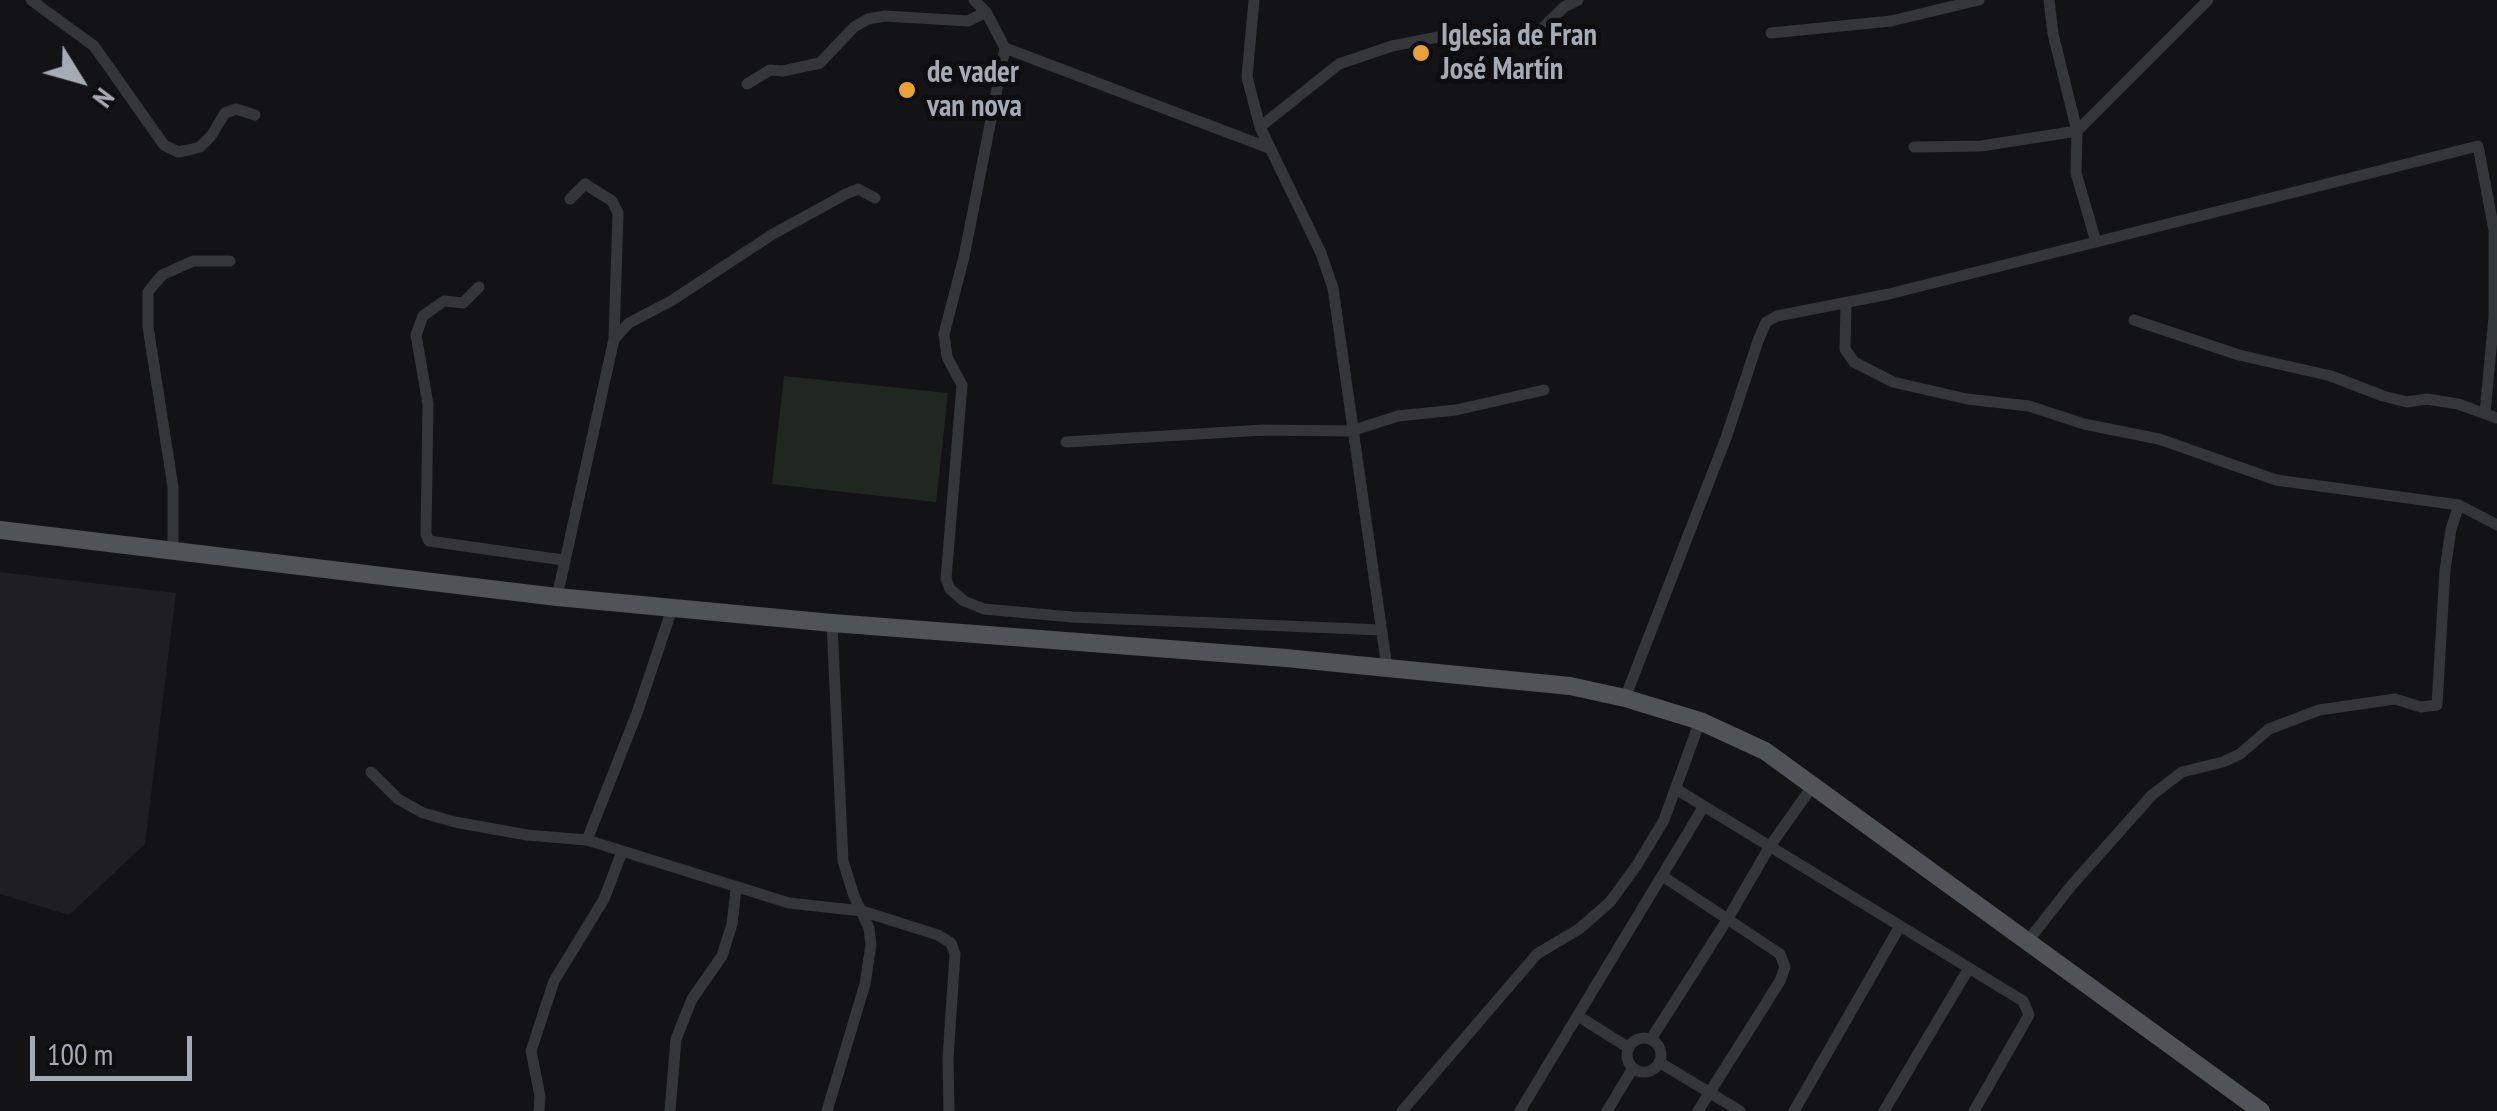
<!DOCTYPE html>
<html>
<head>
<meta charset="utf-8">
<style>
  body { margin:0 }
  #map { position:relative; width:2497px; height:1111px; overflow:hidden; background:#131315; font-family:"PT Sans Narrow",sans-serif }
  canvas { display:block }
  .north { position:absolute; left:30px; top:30px; width:100px; height:100px; -webkit-text-stroke:8px #0e0e10; paint-order:stroke; rotate:127deg; font-size:28px; font-weight:700; line-height:40px; text-align:center; color:#a5abb5 }
  .north::after { content:''; display:block; margin:auto; width:35px; height:45px; background:#a5abb5; clip-path:polygon(50% 0,100% 100%,50% 72%,0 100%) }
  .scale { position:absolute; left:30px; top:1036px; width:162px; height:45px; box-sizing:border-box; border:5px solid #a5abb5; border-top:0; padding-left:12px; font-size:30px; line-height:35px; white-space:nowrap; color:#a5abb5; -webkit-text-stroke:8px #0e0e10; paint-order:stroke }
</style>
</head>
<body>
<div id="map">
<canvas width="2497" height="1111"></canvas>
<div class="north">N</div>
<div class="scale">100 m</div>
</div>
<script>
const c = document.querySelector('canvas').getContext('2d');
c.lineJoin = 'round';
function paint(path, color) { c.fillStyle = color; c.fill(path, 'evenodd'); }
const shape = rows => new Path2D(rows.map(r => 'M' + r).join(''));
function stroke(path, color, width, dash) { c.strokeStyle = color; c.lineWidth = width; c.lineCap = dash ? 'butt' : 'round'; c.setLineDash(dash || []); c.stroke(path); }
function drawText(font, color, halo, rows, align = 'center') {
  c.font = font + ' "PT Sans Narrow",sans-serif'; c.lineWidth = 10; c.setLineDash([]); c.textBaseline = 'middle'; c.strokeStyle = halo; c.fillStyle = color; for (const [text, x, y, turn = 0] of rows) {
    c.save(); c.translate(x, y); c.rotate((+turn || 0) * Math.PI / 180); c.textAlign = isNaN(turn) ? turn : align; if (halo) c.strokeText(text, 0, 0); c.fillText(text, 0, 0); c.restore();
  }
}
const built = shape([
  [0,572,176,593,145,844,69,915,0,894]
]);
const green = shape([
  [784,376,948,393,936,502,772,484]
]);
const minor = shape([
  [31,0,94,46,164,145,178,152,189,150,200,147,211,136,225,113,236,109,255,115],
  [974,0,986,12,1005,48,1269,148],
  [1254,0,1247,77,1260,127,1321,253,1333,288,1387,668],
  [1771,33,1891,21,1979,0],
  [1005,48,964,257,944,334,947,357,962,385,946,579,950,589,964,601,984,609,1072,617,1381,630],
  [747,84,770,70,783,71,820,63,854,27,868,19,885,16,968,21,986,12],
  [1260,127,1339,64,1392,46,1438,37,1509,42,1523,39,1539,32,1564,7,1578,0],
  [1914,147,1981,146,2077,131,2053,34,2049,0],
  [2096,242,2076,173,2077,131,2208,0],
  [479,287,463,303,444,301,423,316,416,335,428,404,426,534,429,541,563,560],
  [1846,303,1845,349,1854,362,1893,382,1967,399,2029,406,2084,424,2159,439,2276,480,2459,505,2497,525],
  [2134,320,2239,355,2331,376,2383,396,2407,402,2427,399,2458,404,2497,418],
  [614,339,629,323,671,301,773,234,846,194,858,189,875,198],
  [1066,442,1263,430,1351,431,1398,416,1456,410,1544,390],
  [173,553,173,487,148,327,148,292,162,275,193,261,230,261],
  [557,597,614,339,618,213,612,201,585,184,570,199],
  [673,606,637,713,587,840,789,903,862,911,938,935,951,943,955,954,948,1058,949,1111],
  [1625,698,1726,438,1758,341,1766,322,1777,316,1889,294,2478,146,2494,230,2494,317,2485,413],
  [371,772,398,799,423,813,455,822,527,835,587,840],
  [1676,789,2023,1001,2029,1015,1974,1111],
  [1664,877,1780,954,1785,967,1780,981,1698,1111],
  [2027,942,2071,886,2152,795,2182,772,2223,762,2240,754,2269,729,2319,710,2395,699,2421,707,2437,705,2445,570,2451,529,2459,505],
  [1578,1016,1629,1048],
  '1627 1055a17 17 0 1 1 34 0a17 17 0 1 1-34 0Z',
  [1651,1039,1727,920,1770,846,1814,784],
  [1659,1062,1740,1111],
  [539,1111,540,1096,531,1051,554,981,604,899,622,852],
  [670,1111,676,1039,692,999,722,956,732,924,736,889],
  [827,1111,865,984,871,945,869,928,854,896,843,861,832,623],
  [1402,1111,1537,954,1579,929,1610,902,1637,865,1664,820,1700,721],
  [1520,1111,1704,806],
  [1607,1111,1633,1068],
  [1794,1111,1900,926],
  [1884,1111,1969,968]
]);
const primary = shape([
  [0,530,557,597,832,623,1286,658,1570,686,1625,698,1700,721,1765,751,2261,1111]
]);
const markers = [
  [1421,53,10,"#e9a137"],
  [907,90,10,"#e9a137"]
];
const poiNames = [
  ["Iglesia de Fran",1441,36],
  ["José Martín",1441,70],
  ["de vader",927,73],
  ["van nova",927,107]
];
paint(built, '#1f1f22');
paint(green, '#202720');
stroke(minor, '#34363a', 11);
stroke(primary, '#505358', 18);
for (const [x, y, r, color] of markers) { const dot = new Path2D(); dot.arc(x, y, r, 0, 2 * Math.PI); c.fillStyle = color; c.fill(dot); stroke(dot, '#0e0e10', 4); }
drawText('bold 30px', '#a5abb5', '#0e0e10', poiNames, 'left');
</script>
</body>
</html>
